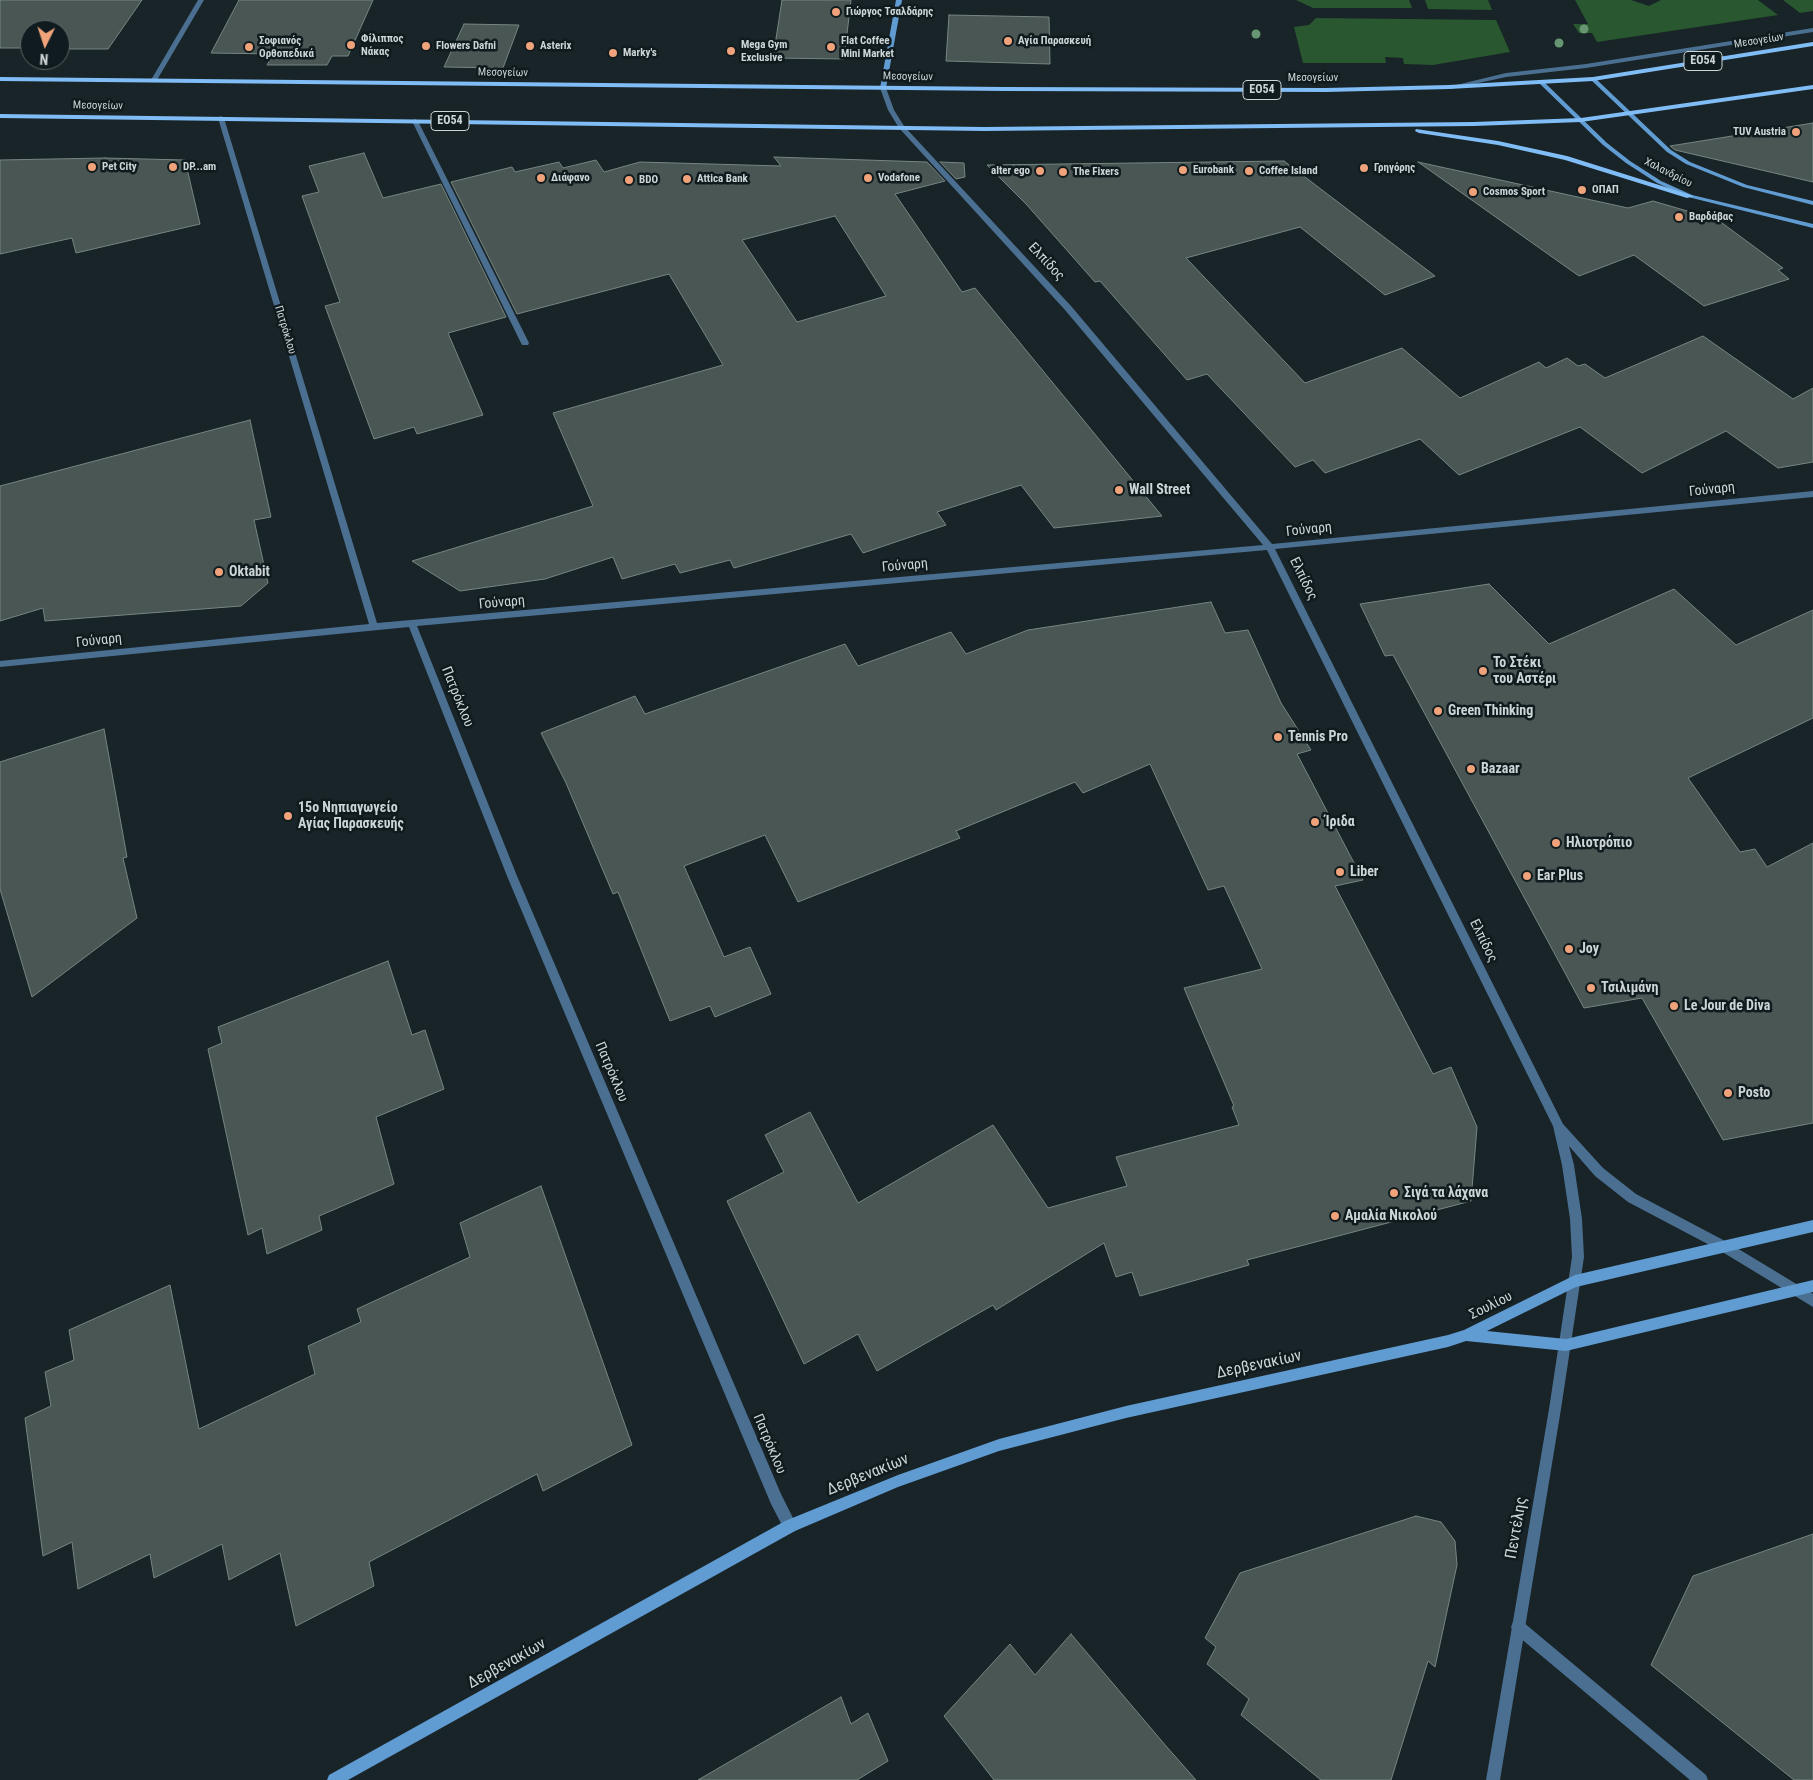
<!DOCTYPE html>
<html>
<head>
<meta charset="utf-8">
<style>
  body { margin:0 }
  #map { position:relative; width:1813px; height:1780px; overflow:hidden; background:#182427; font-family:"Roboto Condensed",sans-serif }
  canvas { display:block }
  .north { position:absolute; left:20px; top:20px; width:50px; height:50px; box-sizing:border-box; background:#0f1b1e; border:1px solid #5b6568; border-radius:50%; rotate:184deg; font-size:14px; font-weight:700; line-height:20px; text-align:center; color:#cdd5d7 }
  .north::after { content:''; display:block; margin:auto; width:18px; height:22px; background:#f0a27a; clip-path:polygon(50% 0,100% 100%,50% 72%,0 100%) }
</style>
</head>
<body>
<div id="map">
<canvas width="1813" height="1780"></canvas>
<div class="north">N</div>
</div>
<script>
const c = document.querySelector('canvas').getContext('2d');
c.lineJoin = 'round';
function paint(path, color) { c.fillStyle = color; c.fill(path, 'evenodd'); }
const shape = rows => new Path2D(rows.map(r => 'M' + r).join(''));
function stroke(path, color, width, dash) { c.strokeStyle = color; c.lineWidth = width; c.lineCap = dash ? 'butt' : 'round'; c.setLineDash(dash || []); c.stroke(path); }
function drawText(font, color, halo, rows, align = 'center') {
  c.font = font + ' "Roboto Condensed",sans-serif'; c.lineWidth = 5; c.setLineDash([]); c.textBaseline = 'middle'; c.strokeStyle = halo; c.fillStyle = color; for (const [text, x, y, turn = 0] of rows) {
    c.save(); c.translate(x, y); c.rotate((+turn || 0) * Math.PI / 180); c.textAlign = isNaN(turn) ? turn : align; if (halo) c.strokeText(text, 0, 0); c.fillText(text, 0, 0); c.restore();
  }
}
const green = shape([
  [1296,0,1409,0,1412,8,1313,8],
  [1425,0,1488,0,1492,10,1428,9],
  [1575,0,1631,0,1649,6,1661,0,1758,0,1778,15,1597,42,1592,33,1579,33,1573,24,1588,24],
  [1783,0,1813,0,1813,11,1800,13],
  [1316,18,1496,20,1510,52,1433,65,1404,64,1403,58,1385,57,1386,63,1303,63,1294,27,1309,25]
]);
const building = shape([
  [0,0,142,0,108,49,60,49,60,30,30,30,30,48,0,48,0,0],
  [239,0,373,0,348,56,332,56,327,65,267,65,273,54,211,53,239,0],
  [782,0,851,0,844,59,773,58,782,0],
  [949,15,1049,17,1050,64,946,61,949,15],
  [464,24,519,25,503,68,444,67,464,24],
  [1813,123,1813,182,1675,150,1670,146,1813,123],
  [364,153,383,198,441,184,506,317,448,333,483,415,417,434,414,427,374,439,325,306,340,302,302,196,319,192,309,166,364,153],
  [774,157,927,162,945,181,895,194,962,292,975,288,1162,516,1054,528,1021,485,937,512,946,525,863,553,851,534,734,568,730,560,680,573,675,564,622,579,613,557,545,579,460,591,412,561,593,506,553,413,723,365,669,274,517,314,451,182,512,167,515,172,559,162,563,168,596,160,604,172,640,162,781,166,774,157],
  [835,216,886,296,797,322,742,240,835,216],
  [105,158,185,160,200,224,76,253,72,238,0,254,0,160,105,158],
  [1284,161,1435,276,1385,295,1300,227,1186,258,1305,383,1402,348,1460,398,1539,362,1546,368,1567,358,1578,366,1585,364,1605,378,1703,336,1793,399,1813,388,1813,462,1778,468,1726,431,1642,473,1580,427,1459,475,1420,439,1325,473,1313,460,1295,467,1207,374,1187,380,1100,281,1095,282,1026,204,987,165,1284,161],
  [940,162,964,163,965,177,956,179,940,162],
  [1418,162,1628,208,1653,201,1718,220,1783,268,1778,270,1789,279,1704,306,1634,255,1579,276,1418,162],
  [250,420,271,517,254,520,268,583,241,606,45,621,43,608,0,621,0,486,250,420],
  [1489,584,1549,644,1674,589,1736,645,1813,610,1813,718,1688,778,1740,852,1755,849,1767,867,1813,843,1813,1123,1723,1140,1642,998,1584,1008,1393,655,1385,656,1360,604,1489,584],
  [1211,602,1225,633,1248,630,1281,703,1311,750,1297,754,1363,880,1335,886,1433,1074,1451,1067,1477,1127,1471,1201,1247,1260,1249,1265,1140,1296,1132,1272,1116,1277,1104,1243,996,1310,993,1305,877,1371,858,1334,804,1364,727,1201,784,1172,765,1135,810,1112,858,1203,993,1125,1048,1208,1127,1186,1116,1157,1239,1125,1232,1107,1234,1106,1184,988,1262,969,1224,886,1208,890,1150,764,1083,793,1075,782,956,831,960,838,798,902,765,835,684,866,724,957,750,947,771,994,715,1017,710,1006,670,1021,618,892,613,894,566,783,541,733,635,696,645,714,845,644,858,666,951,632,966,654,1028,630,1211,602],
  [104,729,127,857,123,858,137,918,32,997,0,889,0,762,104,729],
  [388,961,412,1035,425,1030,444,1089,376,1117,394,1184,319,1216,322,1230,267,1254,262,1228,248,1235,208,1049,222,1043,218,1027,388,961],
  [541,1186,632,1445,543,1491,537,1474,369,1562,374,1586,296,1626,280,1553,229,1580,222,1544,154,1578,150,1554,78,1589,72,1542,43,1556,25,1418,51,1406,45,1372,74,1360,69,1330,170,1285,199,1429,315,1374,308,1346,361,1322,357,1309,470,1257,460,1223,541,1186],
  [1416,1516,1441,1522,1455,1541,1457,1565,1435,1667,1428,1661,1391,1780,1321,1780,1241,1715,1249,1699,1207,1664,1216,1647,1205,1638,1240,1573,1416,1516],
  [1813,1534,1813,1780,1794,1780,1651,1665,1693,1576,1813,1534],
  [1071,1634,1166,1746,1196,1780,994,1780,944,1716,1010,1644,1035,1675,1071,1634],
  [841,1697,851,1724,868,1713,888,1761,857,1780,698,1780,841,1697]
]);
const lane = shape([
  [1813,28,1813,32,1586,68,1506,77,1451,89,1448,87,1506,73,1586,64,1813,28],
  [415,119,418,121,529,343,528,345,522,345,521,343,412,121,415,119],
  [1518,1620,1523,1622,1706,1775,1708,1780,1690,1780,1513,1632,1511,1627,1513,1622,1518,1620]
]);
const street = shape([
  [198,0,204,0,157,80,152,81,151,80,198,0],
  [883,86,886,88,894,110,904,126,1071,306,1272,544,1813,491,1813,497,1275,549,1563,1124,1603,1168,1636,1194,1727,1242,1813,1294,1813,1307,1719,1250,1628,1202,1595,1176,1569,1146,1574,1165,1582,1219,1584,1257,1561,1409,1500,1780,1486,1780,1549,1409,1572,1257,1570,1219,1562,1165,1553,1126,1267,550,417,626,517,876,781,1494,797,1526,795,1531,790,1533,785,1531,771,1504,507,876,409,627,0,667,0,661,369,624,218,118,221,116,224,118,377,623,1263,545,1065,310,899,128,888,110,880,88,883,86]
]);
const secondary = shape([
  [896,0,902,0,886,88,883,90,880,88,896,0],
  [1591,78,1595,78,1671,150,1690,162,1747,185,1813,201,1813,205,1743,187,1686,164,1667,152,1591,80,1591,78],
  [1540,82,1544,82,1607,143,1630,161,1661,181,1692,195,1813,224,1813,228,1688,197,1657,183,1626,163,1603,145,1540,84,1540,82],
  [1813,1220,1813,1232,1576,1287,1487,1331,1566,1339,1813,1280,1813,1292,1566,1351,1466,1341,1448,1347,1126,1418,999,1451,898,1487,795,1531,348,1780,327,1780,329,1775,785,1521,898,1475,999,1439,1126,1406,1448,1335,1464,1330,1575,1275,1813,1220]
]);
const primary = shape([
  [1813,42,1813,46,1593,81,1449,89,1326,92,1005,91,0,81,0,77,1005,87,1326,88,1449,85,1593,77,1813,42],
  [1813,85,1813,89,1581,122,1474,126,984,131,0,118,0,114,984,127,1474,122,1581,118,1813,85],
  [1416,129,1498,141,1567,156,1694,196,1687,198,1565,160,1498,145,1419,133,1415,131,1416,129]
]);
const trees = [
  [1584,29],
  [1256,34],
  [1559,43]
];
const markers = [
  [836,12,5,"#f0a27a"],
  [1008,41,5,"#f0a27a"],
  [351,45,5,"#f0a27a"],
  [426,46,5,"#f0a27a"],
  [530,46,5,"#f0a27a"],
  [249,47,5,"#f0a27a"],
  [831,47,5,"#f0a27a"],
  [731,51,5,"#f0a27a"],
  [613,53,5,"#f0a27a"],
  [1796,132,5,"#f0a27a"],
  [92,167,5,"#f0a27a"],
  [173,167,5,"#f0a27a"],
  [1364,168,5,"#f0a27a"],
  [1183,170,5,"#f0a27a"],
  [1040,171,5,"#f0a27a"],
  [1249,171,5,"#f0a27a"],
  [1063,172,5,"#f0a27a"],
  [541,178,5,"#f0a27a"],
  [868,178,5,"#f0a27a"],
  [687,179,5,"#f0a27a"],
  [629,180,5,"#f0a27a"],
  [1582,190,5,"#f0a27a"],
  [1473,192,5,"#f0a27a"],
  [1679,217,5,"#f0a27a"],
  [1119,490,5,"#f0a27a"],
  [219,572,5,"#f0a27a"],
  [1483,671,5,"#f0a27a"],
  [1438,711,5,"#f0a27a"],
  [1278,737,5,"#f0a27a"],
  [1471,769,5,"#f0a27a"],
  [288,816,5,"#f0a27a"],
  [1315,822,5,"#f0a27a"],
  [1556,843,5,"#f0a27a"],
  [1340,872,5,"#f0a27a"],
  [1527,876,5,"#f0a27a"],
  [1569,949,5,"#f0a27a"],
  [1591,988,5,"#f0a27a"],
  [1674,1006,5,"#f0a27a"],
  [1728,1093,5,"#f0a27a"],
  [1394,1193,5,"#f0a27a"],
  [1335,1216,5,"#f0a27a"]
];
const farPoinames = [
  ["Γιώργος Τσαλδάρης",846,12],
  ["Φίλιππος",361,39],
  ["Νάκας",361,52],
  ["Σοφιανός",259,41],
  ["Ορθοπεδικά",259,54],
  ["Flat Coffee",841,41],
  ["Mini Market",841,54],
  ["Αγία Παρασκευή",1018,41],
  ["Mega Gym",741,45],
  ["Exclusive",741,58],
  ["Flowers Dafni",436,46],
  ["Asterix",540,46],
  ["Marky's",623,53],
  ["TUV Austria",1786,132,"right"],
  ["Pet City",102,167],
  ["DP...am",183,167],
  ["Γρηγόρης",1374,168],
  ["Eurobank",1193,170],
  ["alter ego",1030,171,"right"],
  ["Coffee Island",1259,171],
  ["The Fixers",1073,172],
  ["Διάφανο",551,178],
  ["Vodafone",878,178],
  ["Attica Bank",697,179],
  ["BDO",639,180],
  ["ΟΠΑΠ",1592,190],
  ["Cosmos Sport",1483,192],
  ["Βαρδάβας",1689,217]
];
const farStreetnames = [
  ["Μεσογείων",1759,41,-9],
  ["Μεσογείων",503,73,1],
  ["Μεσογείων",908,77,1],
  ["Μεσογείων",1313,78],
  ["Μεσογείων",98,106,1],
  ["Χαλανδρίου",1668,173,27],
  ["Πατρόκλου",285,330,73]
];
const shields = [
  [1703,61,38],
  [1262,90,38],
  [450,121,38]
];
const shieldNames = [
  ["ΕΟ54",1703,61],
  ["ΕΟ54",1262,90],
  ["ΕΟ54",450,121]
];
const streetNames = [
  ["Ελπίδος",1046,262,47],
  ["Γούναρη",1712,490,-6],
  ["Γούναρη",1309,530,-6],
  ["Γούναρη",905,566,-5],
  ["Ελπίδος",1303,579,64],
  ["Γούναρη",502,603,-5],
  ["Γούναρη",99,641,-6],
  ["Πατρόκλου",457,697,68],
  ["Ελπίδος",1483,941,64],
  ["Πατρόκλου",611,1072,67],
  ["Σουλίου",1491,1306,-26],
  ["Πατρόκλου",769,1444,67]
];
const poiNames = [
  ["Wall Street",1129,490],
  ["Oktabit",229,572],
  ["Το Στέκι",1493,663],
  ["του Αστέρι",1493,679],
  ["Green Thinking",1448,711],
  ["Tennis Pro",1288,737],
  ["Bazaar",1481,769],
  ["15ο Νηπιαγωγείο",298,808],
  ["Αγίας Παρασκευής",298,824],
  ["Ίριδα",1325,822],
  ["Ηλιοτρόπιο",1566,843],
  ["Liber",1350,872],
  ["Ear Plus",1537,876],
  ["Joy",1579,949],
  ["Τσιλιμάνη",1601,988],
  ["Le Jour de Diva",1684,1006],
  ["Posto",1738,1093],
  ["Σιγά τα λάχανα",1404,1193],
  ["Αμαλία Νικολού",1345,1216]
];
const nearStreetnames = [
  ["Δερβενακίων",1259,1365,-12],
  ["Δερβενακίων",868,1475,-22],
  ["Πεντέλης",1517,1528,-80],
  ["Δερβενακίων",507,1664,-29]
];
paint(green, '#285730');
paint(building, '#495653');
stroke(building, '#778682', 1);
paint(lane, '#4b6f91');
paint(street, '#4b6f91');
paint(secondary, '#609bd2');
paint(primary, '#80bcf5');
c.fillStyle = '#679672';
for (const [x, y] of trees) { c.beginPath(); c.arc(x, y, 4.5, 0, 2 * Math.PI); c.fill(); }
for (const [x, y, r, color] of markers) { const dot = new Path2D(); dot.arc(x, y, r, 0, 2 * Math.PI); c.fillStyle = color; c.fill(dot); stroke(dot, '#0f1b1e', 2); }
drawText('bold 11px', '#cdd5d7', '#0f1b1e', farPoinames, 'left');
drawText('11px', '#cdd5d7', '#0f1b1e', farStreetnames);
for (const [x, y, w] of shields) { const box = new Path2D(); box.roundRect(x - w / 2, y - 9.5, w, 19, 4); c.fillStyle = '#0f1b1e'; c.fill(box); stroke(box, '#cdd5d7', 1); }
drawText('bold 12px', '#cdd5d7', null, shieldNames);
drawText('14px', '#cdd5d7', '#0f1b1e', streetNames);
drawText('bold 14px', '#cdd5d7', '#0f1b1e', poiNames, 'left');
drawText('16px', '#cdd5d7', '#0f1b1e', nearStreetnames);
</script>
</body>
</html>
